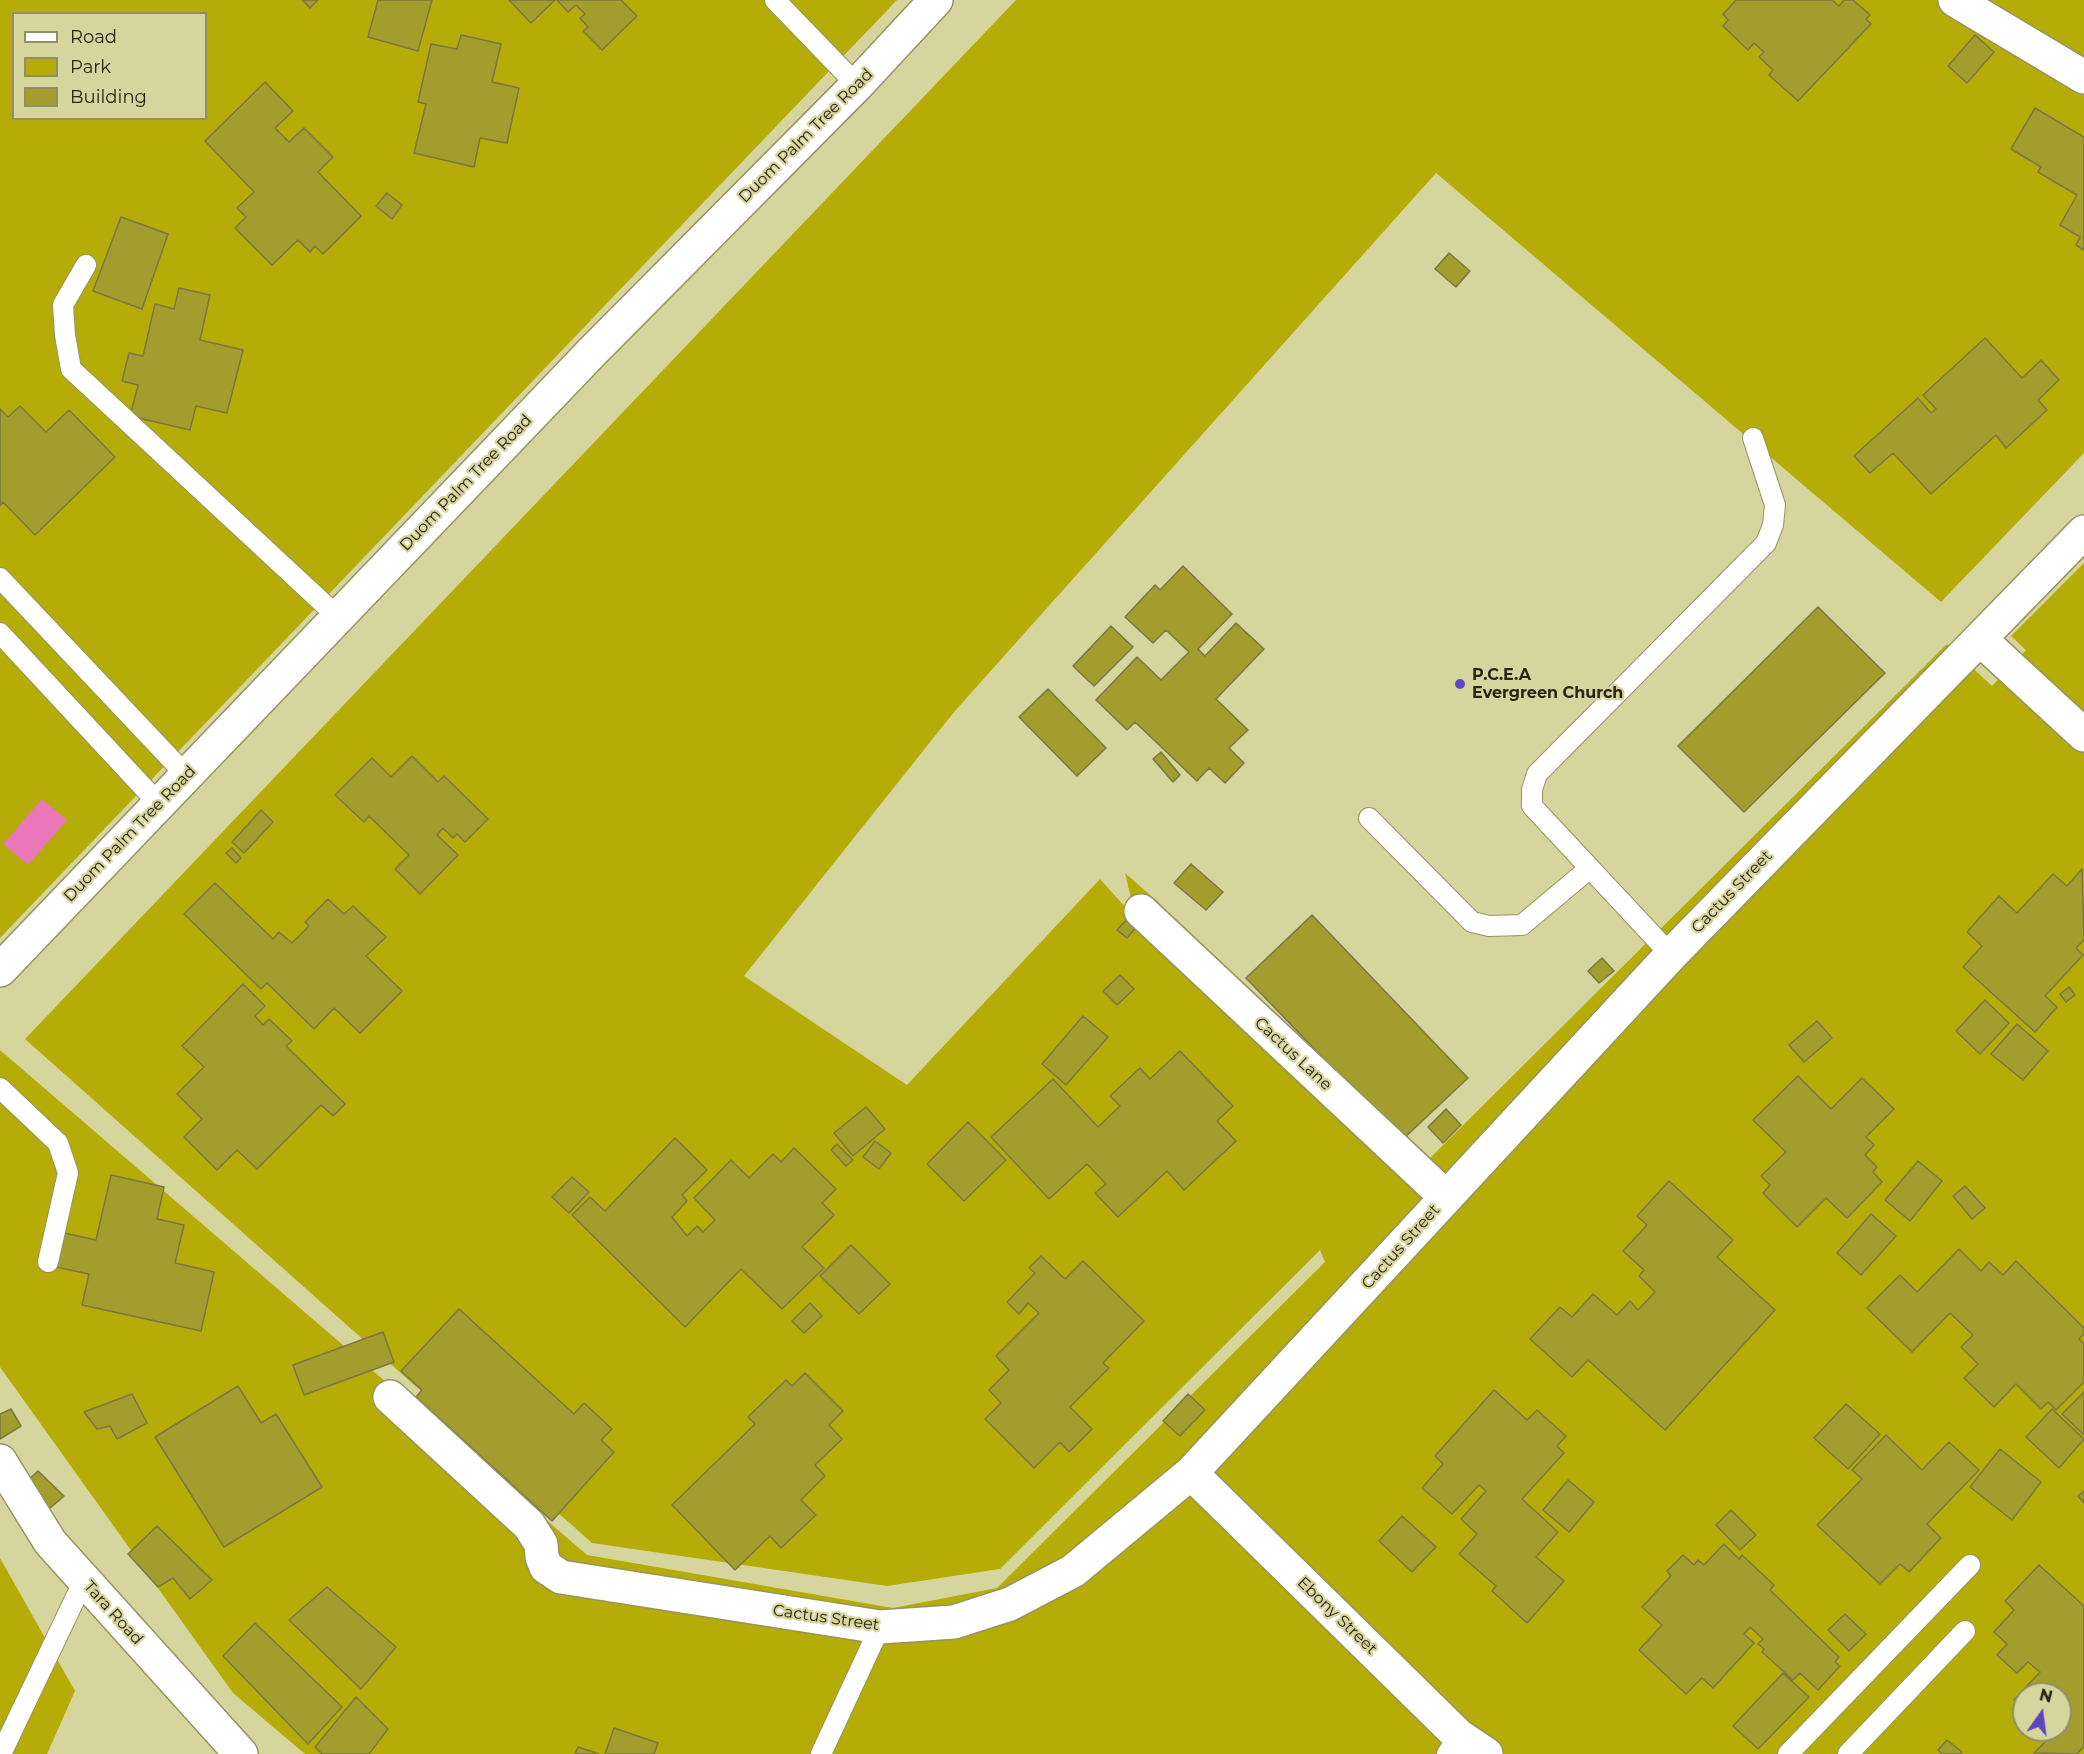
<!DOCTYPE html>
<html>
<head>
<meta charset="utf-8">
<style>
  body { margin:0 }
  #map { position:relative; width:2084px; height:1754px; overflow:hidden; background:#d7d59e; font-family:Montserrat,sans-serif }
  canvas { display:block }
  .legend { position:absolute; left:12px; top:12px; width:195px; height:108px; box-sizing:border-box; background:#d7d59e; border:2px solid #918f66; margin:0; padding:8px 10px; list-style:none; font-size:18px; color:#272611 }
  .legend li { display:flex; align-items:center; gap:12px; height:30px }
  .legend b { width:30px; border:2px solid #918f66 }
  .north { position:absolute; left:2012px; top:1682px; width:60px; height:60px; box-sizing:border-box; background:#d7d59e; border:2px solid #918f66; border-radius:50%; rotate:14deg; font-size:16px; font-weight:700; line-height:24px; text-align:center; color:#272611 }
  .north::after { content:''; display:block; margin:auto; width:21px; height:27px; background:#5d47bf; clip-path:polygon(50% 0,100% 100%,50% 72%,0 100%) }
</style>
</head>
<body>
<div id="map">
<canvas width="2084" height="1754"></canvas>
<ul class="legend">
<li><b style="height:8px;background:#fff"></b>Road</li>
<li><b style="height:16px;background:#b5ac07"></b>Park</li>
<li><b style="height:16px;background:#a39d2d"></b>Building</li>
</ul>
<div class="north">N</div>
</div>
<script>
const c = document.querySelector('canvas').getContext('2d');
c.lineJoin = 'round';
function paint(path, color) { c.fillStyle = color; c.fill(path, 'evenodd'); }
const shape = rows => new Path2D(rows.map(r => 'M' + r).join(''));
function stroke(path, color, width, dash) { c.strokeStyle = color; c.lineWidth = width; c.lineCap = dash ? 'butt' : 'round'; c.setLineDash(dash || []); c.stroke(path); }
function drawText(font, color, halo, rows, align = 'center') {
  c.font = font + ' Montserrat,sans-serif'; c.lineWidth = 4.5; c.setLineDash([]); c.textBaseline = 'middle'; c.strokeStyle = halo; c.fillStyle = color; for (const [text, x, y, turn = 0] of rows) {
    c.save(); c.translate(x, y); c.rotate((+turn || 0) * Math.PI / 180); c.textAlign = isNaN(turn) ? turn : align; if (halo) c.strokeText(text, 0, 0); c.fillText(text, 0, 0); c.restore();
  }
}
const green = shape([
  [0,0,897,0,0,938],
  [14,14,206,14,206,118,14,118],
  [1016,0,2084,0,2084,453,1941,602,1436,173,954,712,744,976,907,1085,1100,879,1136,919,1125,873,1158,902,1325,1104,1429,1159,1947,644,1992,686,2026,650,2011,636,2084,563,2084,1754,305,1754,233,1693,0,1367,0,1050,587,1555,893,1608,997,1588,1325,1262,1320,1250,1000,1569,887,1586,592,1543,25,1039],
  [2024,1694,2060,1694,2060,1730,2024,1730],
  [0,1558,75,1691,47,1754,0,1754]
]);
const water = shape([
  [42,799,67,820,28,865,3,844]
]);
const building = shape([
  [302,0,318,0,310,8,302,0],
  [378,0,432,0,418,51,368,37,378,0],
  [509,0,555,0,531,23,509,0],
  [557,0,621,0,637,16,602,50,583,31,588,27,580,18,585,14,576,5,568,12,557,0],
  [1736,0,1832,0,1839,6,1844,0,1853,0,1870,15,1866,19,1871,24,1798,101,1769,75,1773,70,1759,57,1764,52,1754,43,1748,50,1723,26,1728,20,1723,14,1736,0],
  [461,35,501,44,492,82,519,88,507,143,480,138,474,167,414,153,426,104,418,102,431,44,457,49,461,35],
  [1975,35,1994,52,1967,83,1948,66,1975,35],
  [265,82,293,111,275,128,289,142,304,128,333,157,318,172,361,216,323,254,315,246,310,252,298,240,272,265,235,228,246,217,237,208,254,192,205,141,265,82],
  [2035,108,2084,137,2084,250,2076,245,2080,237,2060,225,2077,195,2038,172,2041,167,2011,149,2035,108],
  [387,193,402,205,392,219,376,206,387,193],
  [121,217,168,234,142,309,93,291,121,217],
  [1449,253,1470,271,1456,287,1435,269,1449,253],
  [179,288,210,295,200,340,243,350,227,413,196,406,190,430,130,416,138,385,122,381,129,353,143,356,155,304,174,309,179,288],
  [1985,338,2022,378,2041,360,2059,380,2038,400,2047,410,2006,448,1996,435,1931,494,1893,453,1870,473,1854,456,1918,398,1931,413,1936,409,1923,395,1985,338],
  [20,406,46,432,69,410,115,457,35,535,3,502,0,506,0,409,8,417,20,406],
  [1183,566,1232,614,1198,649,1205,656,1236,623,1264,649,1216,699,1248,730,1229,748,1244,763,1225,783,1209,768,1197,781,1135,722,1127,730,1096,700,1137,657,1161,680,1189,652,1166,630,1153,643,1125,617,1155,585,1160,590,1183,566],
  [1818,607,1885,673,1744,812,1678,746,1818,607],
  [1111,626,1133,647,1094,686,1073,666,1111,626],
  [1048,689,1106,748,1077,776,1019,717,1048,689],
  [1161,752,1180,775,1173,782,1153,759,1161,752],
  [412,756,438,782,444,776,488,819,465,842,457,834,453,838,443,828,437,835,458,855,420,894,395,869,409,855,369,816,364,822,335,795,372,758,391,777,412,756],
  [261,810,273,822,244,853,232,842,261,810],
  [232,848,241,858,236,863,226,853,232,848],
  [1191,864,1223,892,1206,910,1174,883,1191,864],
  [2082,869,2084,940,2076,948,2083,955,2045,996,2057,1007,2035,1032,1963,967,1982,946,1967,932,1999,896,2017,913,2053,874,2067,886,2082,869],
  [215,883,273,939,279,932,292,943,309,926,305,922,328,899,344,914,353,906,386,937,366,956,402,991,360,1033,334,1008,314,1029,267,983,261,989,184,914,215,883],
  [1312,915,1468,1078,1402,1140,1246,978,1312,915],
  [1128,918,1137,926,1127,938,1117,930,1128,918],
  [1602,958,1614,971,1599,983,1588,971,1602,958],
  [1120,975,1134,989,1117,1005,1103,991,1120,975],
  [243,984,265,1006,255,1016,263,1025,269,1019,292,1041,286,1046,345,1104,333,1116,321,1105,257,1169,237,1150,217,1170,184,1137,202,1119,177,1094,204,1067,182,1046,243,984],
  [2069,987,2075,995,2066,1002,2060,994,2069,987],
  [1985,1000,2009,1023,1980,1054,1956,1031,1985,1000],
  [1083,1016,1108,1037,1066,1085,1042,1064,1083,1016],
  [1817,1021,1832,1038,1804,1062,1789,1045,1817,1021],
  [2017,1024,2048,1051,2023,1080,1991,1054,2017,1024],
  [1180,1051,1233,1106,1217,1121,1236,1141,1184,1190,1167,1171,1118,1217,1095,1193,1106,1184,1087,1164,1049,1199,991,1137,1053,1079,1098,1127,1120,1106,1110,1096,1140,1068,1150,1079,1180,1051],
  [1798,1076,1831,1109,1862,1078,1894,1109,1866,1137,1874,1145,1865,1155,1877,1167,1873,1172,1882,1182,1847,1218,1826,1198,1797,1227,1763,1193,1770,1185,1761,1176,1786,1152,1753,1120,1798,1076],
  [866,1107,885,1129,853,1156,834,1133,866,1107],
  [1446,1109,1461,1125,1443,1143,1428,1127,1446,1109],
  [968,1122,1006,1160,964,1201,927,1164,968,1122],
  [675,1138,707,1170,682,1195,687,1201,672,1217,687,1236,697,1226,703,1232,715,1220,694,1198,731,1160,749,1178,773,1154,781,1162,794,1148,836,1189,822,1203,834,1215,802,1247,824,1268,782,1309,741,1269,685,1327,572,1215,590,1197,605,1211,675,1138],
  [875,1141,891,1153,879,1169,863,1157,875,1141],
  [837,1144,853,1160,846,1166,831,1150,837,1144],
  [1918,1161,1942,1181,1910,1221,1885,1200,1918,1161],
  [111,1175,164,1187,157,1219,184,1225,175,1263,214,1272,201,1331,82,1305,89,1274,56,1267,64,1233,96,1240,111,1175],
  [572,1177,589,1192,569,1213,552,1197,572,1177],
  [1669,1181,1733,1240,1717,1257,1775,1310,1665,1430,1588,1360,1572,1377,1530,1339,1560,1307,1572,1317,1593,1294,1617,1315,1630,1301,1638,1310,1655,1292,1639,1276,1644,1270,1623,1251,1647,1225,1637,1216,1669,1181],
  [1965,1186,1985,1208,1972,1219,1953,1196,1965,1186],
  [1871,1214,1896,1236,1861,1275,1837,1253,1871,1214],
  [851,1245,890,1284,859,1314,820,1276,851,1245],
  [1959,1249,1981,1271,1989,1262,2003,1275,2016,1261,2084,1328,2084,1334,2079,1339,2084,1344,2084,1382,2056,1410,2048,1402,2041,1409,2016,1384,1994,1407,1964,1378,1978,1364,1961,1347,1973,1335,1950,1313,1912,1352,1867,1308,1900,1275,1917,1292,1959,1249],
  [1041,1256,1065,1279,1083,1261,1144,1321,1103,1363,1109,1368,1070,1407,1092,1429,1069,1452,1060,1442,1034,1468,985,1419,1001,1403,989,1390,1009,1370,996,1356,1039,1313,1028,1303,1019,1314,1007,1302,1035,1273,1029,1268,1041,1256],
  [810,1303,822,1316,804,1333,792,1321,810,1303],
  [459,1309,574,1414,584,1403,612,1429,601,1440,614,1452,552,1521,416,1397,422,1390,401,1371,459,1309],
  [383,1332,394,1362,304,1395,293,1365,383,1332],
  [805,1373,843,1411,829,1425,842,1439,815,1465,825,1476,801,1500,816,1515,781,1548,770,1536,735,1570,672,1505,755,1424,748,1417,786,1380,792,1386,805,1373],
  [238,1386,261,1423,276,1414,322,1487,224,1547,155,1437,238,1386],
  [1494,1390,1527,1420,1537,1410,1566,1436,1557,1446,1564,1453,1522,1499,1558,1532,1536,1557,1564,1581,1527,1623,1492,1591,1496,1586,1459,1554,1477,1534,1461,1519,1486,1491,1479,1485,1452,1514,1422,1488,1443,1464,1435,1456,1494,1390],
  [2084,1392,2084,1435,2062,1414,2084,1392],
  [132,1394,147,1423,117,1439,110,1426,97,1429,84,1412,132,1394],
  [1188,1394,1205,1410,1180,1436,1163,1421,1188,1394],
  [1846,1404,1880,1434,1848,1469,1814,1438,1846,1404],
  [11,1409,21,1426,0,1439,0,1414,11,1409],
  [2052,1409,2084,1439,2059,1468,2026,1437,2052,1409],
  [1886,1435,1922,1470,1949,1442,1979,1470,1927,1524,1941,1538,1909,1572,1900,1564,1880,1584,1817,1525,1862,1479,1852,1470,1886,1435],
  [2000,1449,2041,1482,2012,1520,1970,1487,2000,1449],
  [38,1471,64,1496,49,1509,24,1484,38,1471],
  [1568,1480,1594,1502,1569,1532,1543,1510,1568,1480],
  [2084,1491,2084,1503,2078,1496,2084,1491],
  [1731,1510,1756,1535,1740,1550,1716,1525,1731,1510],
  [1402,1516,1436,1547,1412,1572,1379,1541,1402,1516],
  [157,1526,212,1580,190,1599,173,1578,158,1587,128,1554,157,1526],
  [1724,1544,1739,1559,1742,1555,1774,1585,1770,1590,1839,1657,1835,1662,1840,1666,1818,1690,1800,1673,1793,1680,1762,1652,1764,1649,1758,1644,1763,1639,1750,1627,1744,1634,1754,1643,1713,1688,1702,1678,1686,1694,1639,1650,1662,1625,1642,1607,1671,1576,1667,1571,1683,1555,1694,1565,1698,1560,1704,1565,1724,1544],
  [2039,1565,2084,1606,2084,1746,2077,1754,2034,1753,2052,1735,2047,1730,2060,1730,2060,1694,2024,1694,2024,1709,2014,1700,2040,1672,2028,1662,2017,1673,1997,1655,2007,1644,1994,1632,2014,1610,2005,1601,2039,1565],
  [327,1587,396,1647,361,1689,289,1620,327,1587],
  [1845,1614,1866,1634,1849,1651,1828,1630,1845,1614],
  [255,1623,342,1707,308,1744,223,1656,255,1623],
  [1783,1673,1809,1697,1758,1749,1733,1726,1783,1673],
  [356,1697,388,1729,369,1754,322,1754,315,1747,356,1697],
  [614,1728,658,1743,654,1754,605,1754,614,1728],
  [1947,1740,1962,1752,1960,1754,1942,1754,1938,1750,1947,1740],
  [578,1747,599,1754,575,1754,578,1747]
]);
const service = shape([
  [775,0,857,85],
  [86,265,63,305,65,335,71,369,338,617],
  [0,578,186,775],
  [0,633,158,803],
  [1369,818,1472,922,1489,926,1522,925,1590,868],
  [1671,955,1532,806,1532,790,1537,774,1766,543,1773,525,1775,505,1753,438],
  [0,1088,58,1143,68,1173,48,1262],
  [1,1754,84,1580],
  [821,1754,880,1627],
  [1447,1754,1459,1736],
  [1788,1754,1970,1565],
  [1848,1754,1965,1631]
]);
const minor = shape([
  [1955,0,2084,77],
  [1980,639,2084,735],
  [1141,911,1446,1197],
  [390,1397,529,1525,541,1544,542,1557,546,1567,561,1577,880,1627,954,1622,1010,1604,1073,1571,1191,1473,1671,955,2084,532],
  [0,1461,50,1542,241,1754],
  [1191,1473,1459,1736,1486,1754]
]);
const tertiary = shape([
  [0,970,593,351,857,85,936,0]
]);
const markers = [
  [1460,684,6,"#5d47bf"]
];
const streetNames = [
  ["Duom Palm Tree Road",806,136,-45],
  ["Duom Palm Tree Road",466,483,-46],
  ["Duom Palm Tree Road",130,834,-46],
  ["Cactus Street",1732,892,-46],
  ["Cactus Lane",1293,1054,43],
  ["Cactus Street",1401,1247,-48],
  ["Tara Road",113,1613,48],
  ["Ebony Street",1337,1616,44],
  ["Cactus Street",826,1618,8]
];
const poiNames = [
  ["P.C.E.A",1472,675],
  ["Evergreen Church",1472,693]
];
paint(green, '#b5ac07');
paint(water, '#ea77ba');
paint(building, '#a39d2d');
stroke(building, '#7a7744', 1.5);
stroke(service, '#969460', 22);
stroke(minor, '#969460', 36);
stroke(tertiary, '#969460', 36);
stroke(service, '#fff', 20);
stroke(minor, '#fff', 33);
stroke(tertiary, '#fff', 33);
for (const [x, y, r, color] of markers) { const dot = new Path2D(); dot.arc(x, y, r, 0, 2 * Math.PI); c.fillStyle = color; c.fill(dot); stroke(dot, '#d7d59e', 2); }
drawText('16px', '#272611', '#d7d59e', streetNames);
drawText('bold 16px', '#272611', '#d7d59e', poiNames, 'left');
</script>
</body>
</html>
